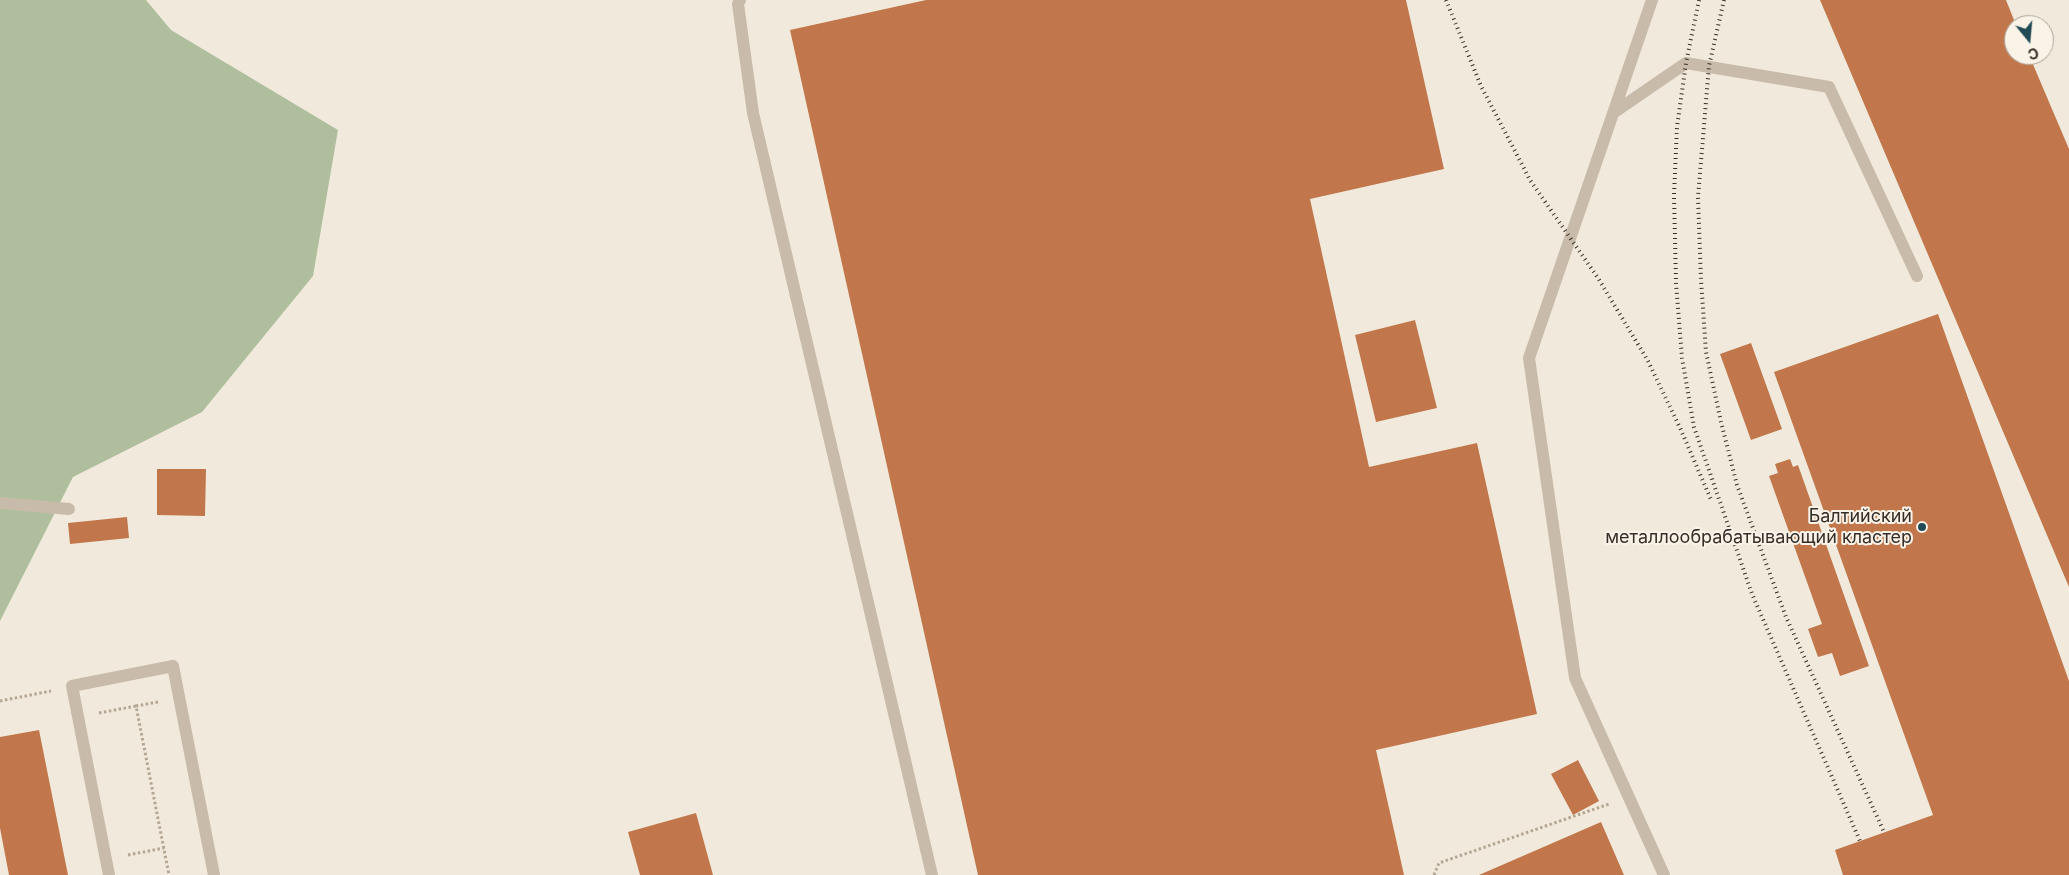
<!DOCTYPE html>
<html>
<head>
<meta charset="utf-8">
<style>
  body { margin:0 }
  #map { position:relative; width:2069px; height:875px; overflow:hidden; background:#f1eadc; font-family:Inter,sans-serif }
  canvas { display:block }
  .north { position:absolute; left:2004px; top:15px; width:50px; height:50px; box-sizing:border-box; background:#f9f3e8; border:1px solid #aba49b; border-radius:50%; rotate:163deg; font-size:14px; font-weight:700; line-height:20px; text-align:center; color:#362e28 }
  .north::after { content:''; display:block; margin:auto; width:18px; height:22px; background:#204b56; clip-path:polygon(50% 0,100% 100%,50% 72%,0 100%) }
</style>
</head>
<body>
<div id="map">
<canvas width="2069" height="875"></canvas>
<div class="north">С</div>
</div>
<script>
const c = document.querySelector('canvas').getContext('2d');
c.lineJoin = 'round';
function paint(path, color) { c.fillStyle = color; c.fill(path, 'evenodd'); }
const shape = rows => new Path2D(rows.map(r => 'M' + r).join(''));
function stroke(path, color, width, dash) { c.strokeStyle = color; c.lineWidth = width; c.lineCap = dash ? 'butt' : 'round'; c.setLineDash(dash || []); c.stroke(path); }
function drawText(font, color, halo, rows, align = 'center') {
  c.font = font + ' Inter,sans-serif'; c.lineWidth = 4; c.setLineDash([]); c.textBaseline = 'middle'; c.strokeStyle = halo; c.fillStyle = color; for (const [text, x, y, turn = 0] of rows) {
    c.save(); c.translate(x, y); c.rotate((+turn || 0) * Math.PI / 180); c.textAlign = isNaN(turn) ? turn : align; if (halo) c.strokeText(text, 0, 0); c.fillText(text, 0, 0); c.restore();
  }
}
const green = shape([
  [0,0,146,0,171,30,338,130,313,276,202,412,73,477,0,621]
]);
const building = shape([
  [926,0,1406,0,1444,169,1310,199,1369,467,1477,443,1537,714,1376,750,1404,875,978,875,790,30],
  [1820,0,2006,0,2016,25,2014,25,2014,55,2029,55,2069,149,2069,587],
  [1938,314,2069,681,2069,875,1843,875,1835,850,1933,815,1774,372],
  [1415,320,1437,408,1376,422,1355,335],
  [1751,343,1782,429,1751,440,1720,354],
  [1790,459,1793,467,1798,465,1869,666,1840,676,1832,653,1818,657,1808,629,1822,624,1769,476,1778,473,1775,464],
  [157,469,206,469,205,516,157,515],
  [127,517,129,538,70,544,68,523],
  [39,730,68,875,9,875,0,828,0,737],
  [1578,760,1599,801,1573,815,1551,774],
  [696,813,713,875,640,875,628,832],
  [1601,822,1624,875,1479,875]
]);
const path = shape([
  [0,701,51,691],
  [158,702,136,706,169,875],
  [99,713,136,706],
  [128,855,164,848],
  [1434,875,1439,863,1609,804]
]);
const service = shape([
  [740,0,738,4,753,113,932,875],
  [1652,0,1529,358,1575,678,1664,875],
  [1613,113,1686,63,1829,87,1917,276],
  [0,503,69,509],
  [109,875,72,686,173,666,214,875]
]);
const rail = shape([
  [1446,0,1481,86,1530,180,1598,278,1648,361,1681,430,1712,502],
  [1699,0,1686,63,1677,127,1674,195,1676,283,1682,358,1694,427,1752,594,1860,841],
  [1724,0,1709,66,1698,197,1701,280,1706,352,1721,422,1737,485,1786,617,1884,832]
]);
const markers = [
  [1922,527,5,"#204b56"]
];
const poiNames = [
  ["Балтийский",1912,517],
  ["металлообрабатывающий кластер",1912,538]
];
paint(green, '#afbf9d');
paint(building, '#c1774b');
stroke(path, '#b4a693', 3, [2.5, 2.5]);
stroke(service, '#c9bba9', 12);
stroke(rail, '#362e28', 4, [1, 4]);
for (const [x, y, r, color] of markers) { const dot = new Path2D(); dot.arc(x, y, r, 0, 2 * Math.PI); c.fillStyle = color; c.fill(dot); stroke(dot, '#f9f3e8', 2); }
drawText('18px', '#362e28', '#f9f3e8', poiNames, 'right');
</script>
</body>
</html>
